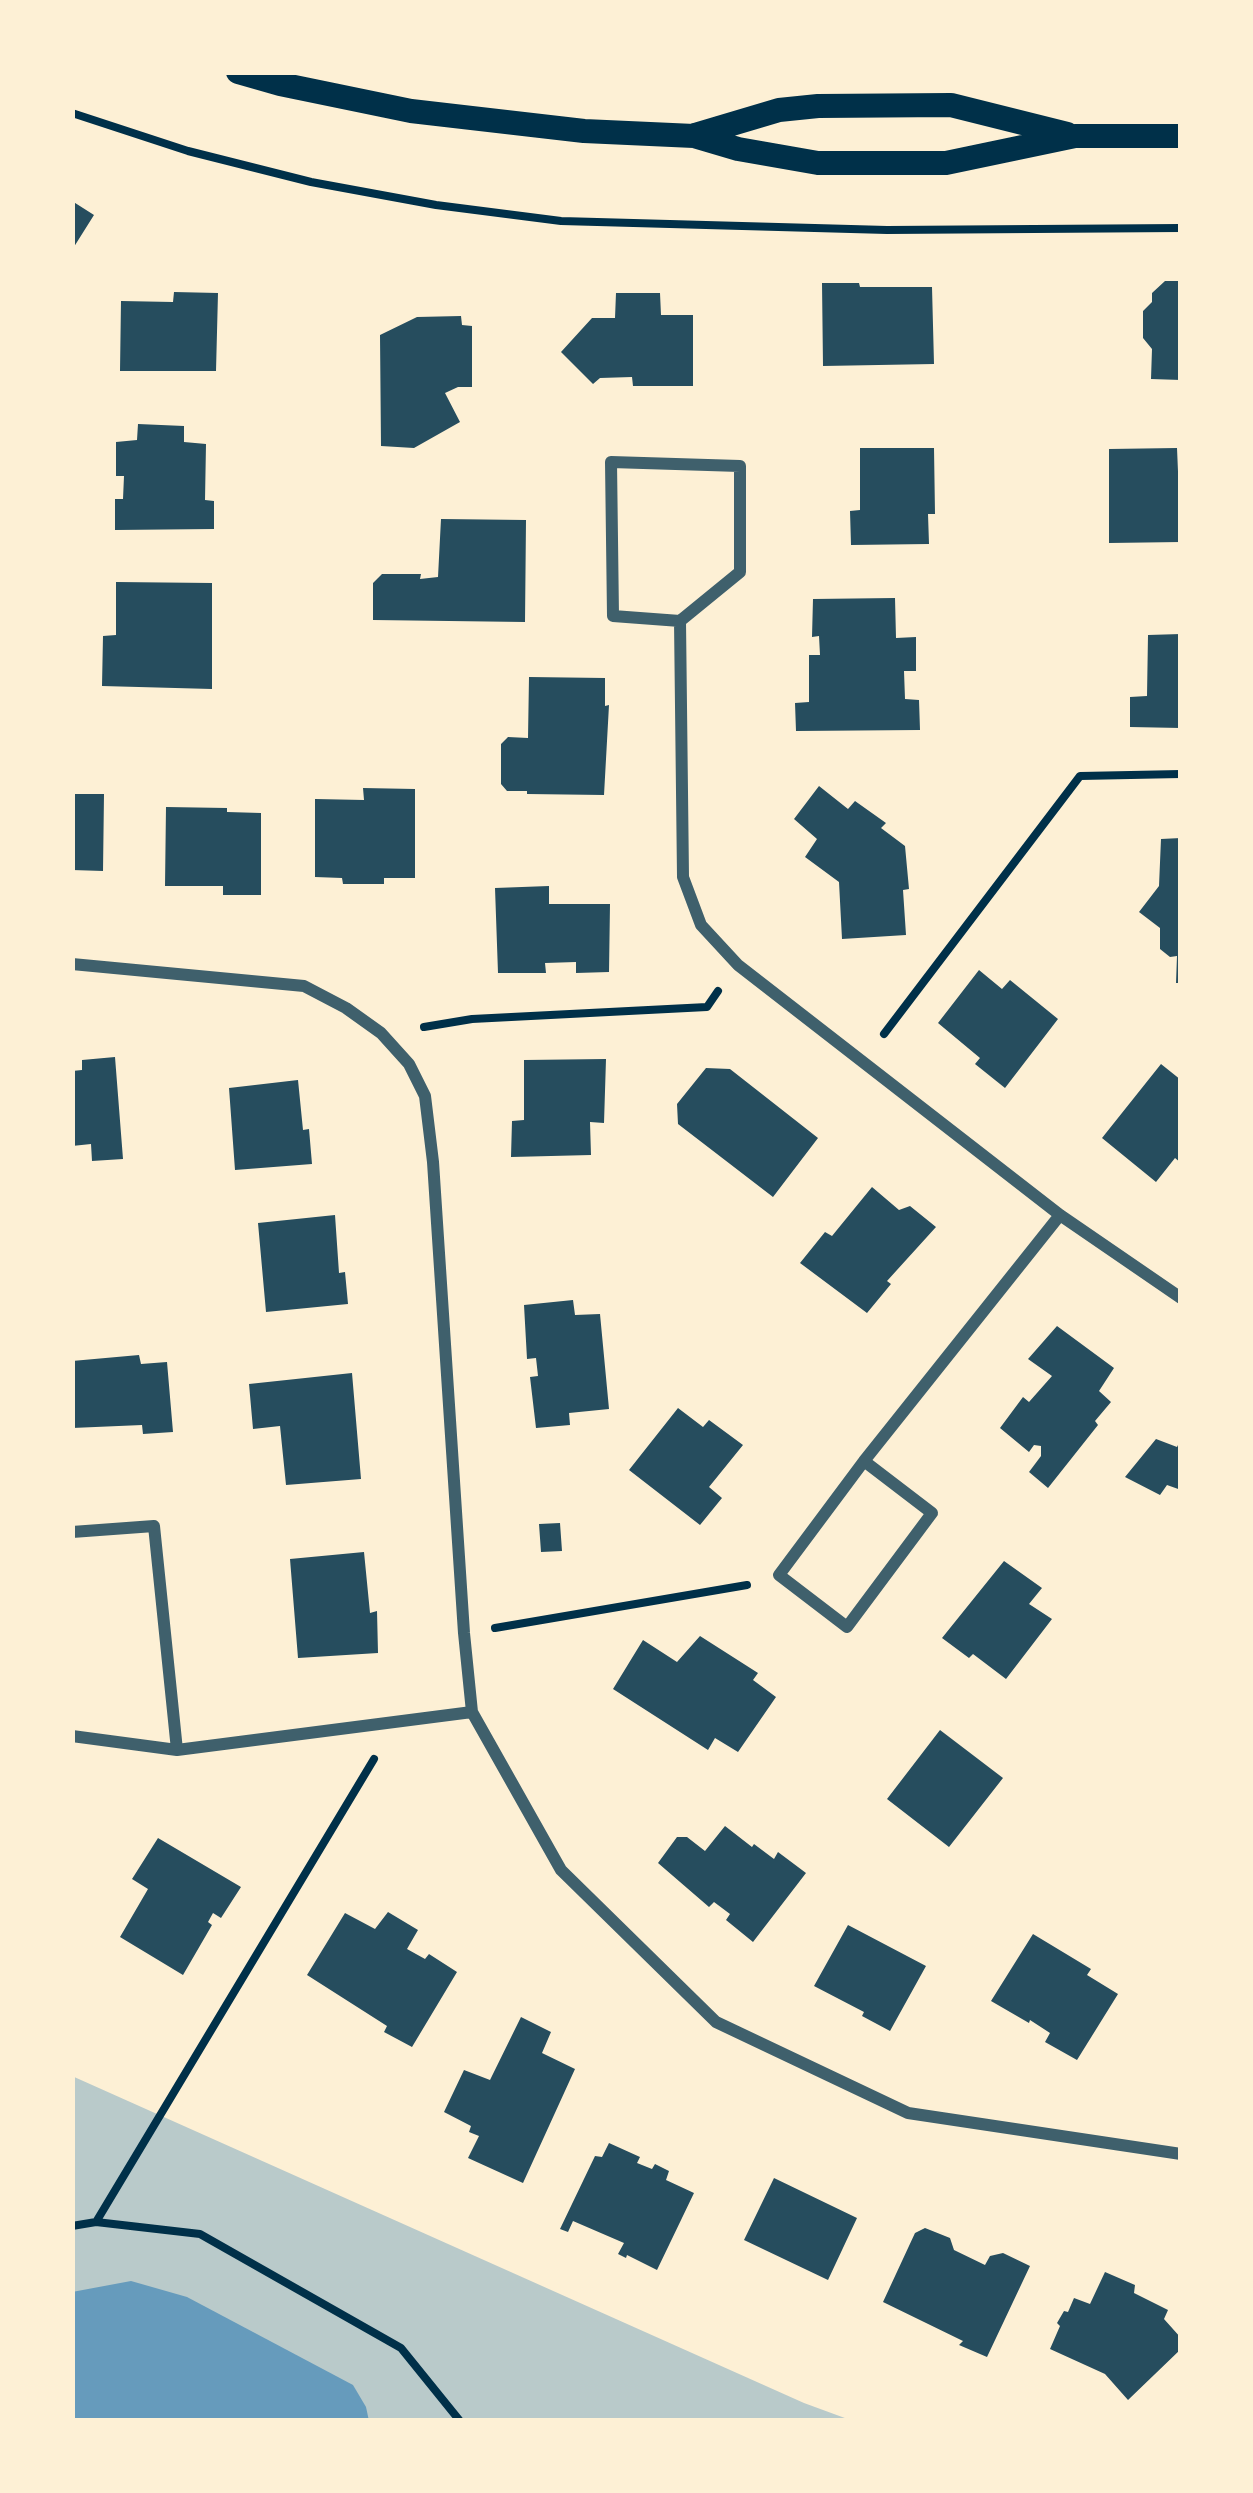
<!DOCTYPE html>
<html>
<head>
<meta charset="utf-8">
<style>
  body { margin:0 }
  #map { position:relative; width:1253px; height:2493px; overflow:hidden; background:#fdf0d5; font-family:"Open Sans",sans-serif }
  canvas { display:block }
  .frame { position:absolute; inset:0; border:75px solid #fdf0d5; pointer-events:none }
</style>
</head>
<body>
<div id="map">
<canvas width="1253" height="2493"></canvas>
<div class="frame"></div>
</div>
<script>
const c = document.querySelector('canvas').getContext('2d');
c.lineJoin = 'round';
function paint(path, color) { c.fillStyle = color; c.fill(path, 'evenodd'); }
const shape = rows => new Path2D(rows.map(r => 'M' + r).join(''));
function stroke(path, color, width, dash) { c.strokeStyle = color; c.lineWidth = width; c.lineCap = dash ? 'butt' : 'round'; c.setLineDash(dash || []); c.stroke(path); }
const green = shape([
  [72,2076,804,2403,853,2421,72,2421]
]);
const water = shape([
  [131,2281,187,2297,353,2385,366,2407,369,2421,72,2421,72,2292]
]);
const building = shape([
  [72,201,94,215,72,250],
  [1165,281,1181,281,1181,380,1151,379,1152,349,1143,338,1143,311,1152,302,1152,293],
  [822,283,859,283,860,287,932,287,934,364,823,366],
  [174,292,218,293,216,371,120,371,121,301,173,302],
  [616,293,660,293,661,315,693,315,693,386,633,386,632,377,600,378,593,384,561,352,592,318,615,318],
  [461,316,462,325,472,326,472,387,458,387,445,393,460,422,414,448,381,446,380,335,417,317],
  [138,424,184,426,184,442,206,444,205,500,214,501,214,529,115,530,115,499,123,499,124,476,116,476,116,442,137,440],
  [860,448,934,448,935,514,928,514,929,544,851,545,850,511,860,510],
  [1177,448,1181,542,1109,543,1109,449],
  [441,519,526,520,525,622,373,620,373,583,382,574,421,574,420,579,438,577],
  [116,582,212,583,212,689,102,686,103,636,116,635],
  [895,598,896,638,916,637,916,671,904,671,905,699,919,700,920,730,796,731,795,703,809,702,809,655,820,655,819,636,812,637,813,599],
  [1181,634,1181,728,1130,727,1130,697,1147,696,1148,635],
  [529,677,605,678,605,706,609,705,604,795,527,794,527,791,507,791,501,784,501,744,508,737,528,738],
  [819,786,848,809,855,801,886,823,881,828,905,846,909,889,903,890,906,935,842,939,839,882,805,857,817,839,794,819],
  [363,788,415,789,415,878,384,878,384,884,343,884,342,878,315,877,315,799,364,800],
  [72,794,104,794,103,871,72,870],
  [166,807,227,808,227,812,261,813,261,895,223,895,223,886,165,886],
  [1181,838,1181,983,1176,983,1177,956,1170,957,1160,949,1160,928,1139,912,1159,886,1161,839],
  [549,886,549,904,610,904,609,972,576,973,576,962,545,963,546,973,498,973,495,888],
  [979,970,1002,989,1010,980,1058,1019,1005,1088,975,1064,980,1058,938,1023],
  [115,1057,123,1159,92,1161,91,1144,72,1146,72,1071,82,1070,82,1060],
  [606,1059,604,1123,590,1122,591,1155,511,1157,512,1121,524,1120,524,1060],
  [1161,1064,1181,1080,1181,1163,1175,1158,1156,1182,1102,1138],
  [706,1068,730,1069,818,1138,773,1197,678,1124,677,1104],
  [298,1080,303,1130,309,1129,312,1164,235,1170,229,1088],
  [872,1187,899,1210,910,1206,936,1227,887,1281,891,1284,867,1313,800,1263,825,1232,832,1236],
  [335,1215,339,1273,345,1272,348,1304,266,1312,258,1223],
  [573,1300,575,1315,600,1314,609,1409,569,1413,570,1425,536,1428,530,1377,538,1376,536,1358,527,1359,524,1305],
  [1057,1326,1114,1368,1099,1391,1111,1402,1095,1421,1098,1425,1048,1488,1029,1472,1041,1456,1041,1446,1034,1445,1029,1452,1000,1428,1023,1397,1029,1402,1052,1376,1028,1359],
  [139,1355,141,1364,167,1362,173,1432,143,1434,142,1425,72,1428,72,1361],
  [352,1373,361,1479,286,1485,280,1426,253,1429,249,1384],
  [678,1408,703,1427,709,1420,743,1445,709,1487,722,1498,700,1525,629,1470],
  [1156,1439,1177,1447,1181,1439,1181,1490,1167,1485,1160,1495,1125,1477],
  [560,1523,562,1551,541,1552,539,1524],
  [364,1552,370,1613,377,1611,378,1653,298,1658,290,1559],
  [1004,1561,1042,1588,1029,1604,1052,1619,1006,1679,973,1654,969,1658,942,1638],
  [700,1636,758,1673,753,1680,776,1697,738,1752,715,1738,708,1750,613,1689,643,1640,677,1662],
  [940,1730,1003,1778,949,1847,887,1799],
  [725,1826,752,1847,754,1844,774,1859,778,1852,806,1873,753,1942,726,1920,730,1914,714,1902,709,1907,658,1863,677,1837,687,1837,705,1851],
  [158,1838,241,1887,221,1918,213,1913,208,1922,212,1925,183,1975,120,1937,148,1889,132,1879],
  [388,1912,418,1930,407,1949,425,1959,429,1954,457,1972,412,2047,384,2032,387,2026,307,1975,345,1913,375,1929],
  [848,1925,926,1966,890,2031,862,2016,864,2012,814,1986],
  [1033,1934,1091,1969,1087,1975,1118,1994,1077,2060,1045,2042,1050,2033,1030,2020,1029,2023,991,2001],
  [521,2017,551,2032,542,2053,575,2069,523,2183,468,2158,479,2136,469,2132,471,2126,444,2112,464,2070,490,2080],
  [609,2143,640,2157,637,2163,652,2169,655,2164,669,2171,666,2180,694,2193,657,2270,627,2255,626,2258,618,2254,624,2243,573,2221,568,2232,560,2229,595,2156,602,2157],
  [774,2178,857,2218,828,2280,744,2240],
  [925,2228,950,2238,954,2250,985,2265,990,2256,1003,2253,1030,2266,987,2357,959,2345,963,2341,883,2302,915,2233],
  [1105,2272,1135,2285,1134,2293,1168,2310,1164,2319,1181,2338,1181,2349,1128,2400,1105,2374,1050,2349,1060,2326,1057,2323,1064,2311,1068,2312,1074,2298,1090,2304]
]);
const path = shape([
  [72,113,188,151,311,182,436,205,561,221,887,230,1181,228],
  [424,1027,472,1019,707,1007,718,991],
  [884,1034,1080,776,1181,774],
  [495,1628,747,1585],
  [96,2222,374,1759],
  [72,2226,96,2222,200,2234,401,2348,460,2421]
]);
const minor = shape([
  [611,462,740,466,740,572,680,621,613,616,611,462],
  [680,621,683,877,701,925,738,965,1060,1215,1181,1298],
  [72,964,304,986,346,1008,381,1033,409,1064,425,1096,433,1162,464,1633,472,1712,561,1870,716,2022,908,2113,1181,2154],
  [864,1461,932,1513,847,1627,779,1575,864,1461,1060,1215],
  [72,1532,154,1526,177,1750],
  [72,1736,177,1750,472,1712]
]);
const secondary = shape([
  [238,72,280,84,411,111,584,131,694,136,738,149,818,163,946,163,1075,136,1181,136],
  [695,135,779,110,818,106,951,105,1067,134]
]);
paint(green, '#b9caca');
paint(water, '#669bbc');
paint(building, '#264d5e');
stroke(path, '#003049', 8);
stroke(minor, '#3f606c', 12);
stroke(secondary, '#003049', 24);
</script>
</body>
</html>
